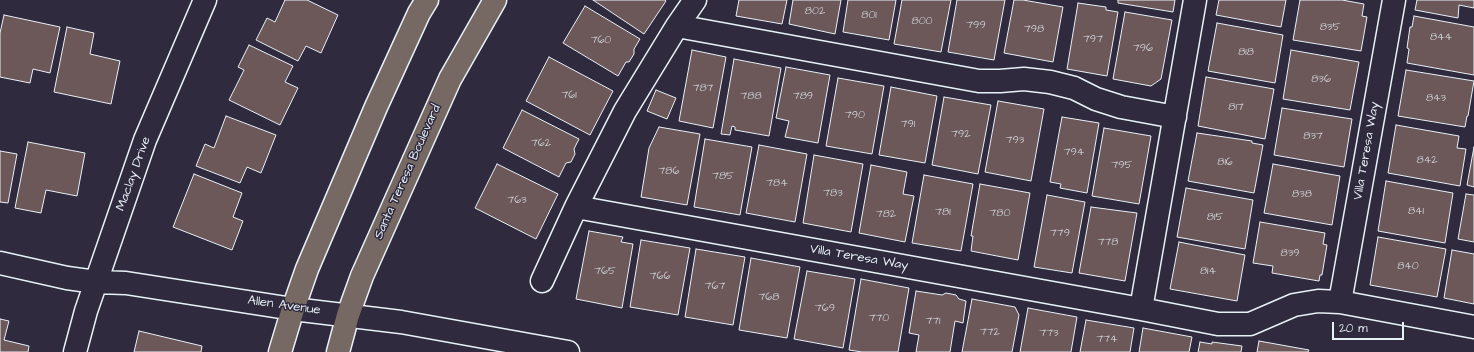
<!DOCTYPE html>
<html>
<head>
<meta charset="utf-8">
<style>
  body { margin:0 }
  #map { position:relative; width:1474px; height:352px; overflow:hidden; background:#2f2a3d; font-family:"Architects Daughter",sans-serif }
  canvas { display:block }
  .scale { position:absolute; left:1332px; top:322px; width:72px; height:18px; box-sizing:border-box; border:2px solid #e8f1f8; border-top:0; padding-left:5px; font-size:12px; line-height:14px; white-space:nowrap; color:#e8f1f8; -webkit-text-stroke:3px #2f2a3d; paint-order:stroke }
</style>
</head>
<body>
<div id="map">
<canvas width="1474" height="352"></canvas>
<div class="scale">20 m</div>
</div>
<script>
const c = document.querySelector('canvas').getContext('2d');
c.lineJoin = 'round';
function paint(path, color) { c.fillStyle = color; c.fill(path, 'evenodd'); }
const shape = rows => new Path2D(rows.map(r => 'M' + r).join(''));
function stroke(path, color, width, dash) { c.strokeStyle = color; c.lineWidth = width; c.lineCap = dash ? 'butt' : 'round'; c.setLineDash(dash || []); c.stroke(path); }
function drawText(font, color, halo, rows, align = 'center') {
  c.font = font + ' "Architects Daughter",sans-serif'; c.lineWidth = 3; c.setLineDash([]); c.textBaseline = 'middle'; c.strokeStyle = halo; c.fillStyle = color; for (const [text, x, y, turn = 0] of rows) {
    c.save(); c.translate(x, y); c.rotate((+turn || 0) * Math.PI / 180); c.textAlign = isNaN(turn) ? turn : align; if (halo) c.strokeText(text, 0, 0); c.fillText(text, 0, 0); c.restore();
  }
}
const building = shape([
  [285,0,307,0,338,15,321,53,306,46,298,61,256,40,267,18,275,22,285,0],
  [593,0,665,0,666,1,644,34,593,0],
  [739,0,787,0,782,24,736,16,739,0],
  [793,0,841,0,835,34,789,24,793,0],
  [848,0,896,0,889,40,843,32,848,0],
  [902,0,951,0,941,52,894,44,902,0],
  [957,0,1005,0,994,60,948,52,957,0],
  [1014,0,1023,0,1063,7,1053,62,1004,53,1014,0],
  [1118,0,1175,0,1173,12,1118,3,1118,0],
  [1219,0,1286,0,1281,27,1216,15,1219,0],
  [1300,0,1342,0,1364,4,1362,16,1367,17,1361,51,1293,40,1300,0],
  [1417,0,1474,0,1474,8,1459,5,1458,18,1415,10,1417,0],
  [1078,3,1106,7,1106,10,1118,12,1107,76,1067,69,1078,3],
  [585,6,640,39,634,49,634,54,629,62,626,62,618,76,563,43,585,6],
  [1125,12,1172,20,1161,79,1151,86,1113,79,1125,12],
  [4,15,60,27,50,73,33,69,30,83,0,77,0,33,4,15],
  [1414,16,1474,27,1474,75,1407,63,1409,49,1407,48,1410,27,1412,27,1414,16],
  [1217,23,1283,35,1275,83,1208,71,1217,23],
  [67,27,94,33,90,54,120,61,111,104,54,92,67,27],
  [249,45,293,66,285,82,298,88,280,125,229,100,244,70,238,67,249,45],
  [692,50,726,57,713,128,679,121,692,50],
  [1291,50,1359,62,1350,110,1283,99,1291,50],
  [549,57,613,91,590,135,526,101,549,57],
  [734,59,781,68,769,136,735,130,735,127,732,126,730,135,721,134,734,59],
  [786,67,830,75,818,143,785,137,789,121,776,118,786,67],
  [1406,70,1474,81,1468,116,1467,116,1465,127,1398,116,1406,70],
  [1206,77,1274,89,1265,139,1198,126,1206,77],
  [838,78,884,86,872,154,826,146,838,78],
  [891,87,937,96,925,163,879,155,891,87],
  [656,90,676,98,667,119,647,111,656,90],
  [944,97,991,105,978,174,932,165,944,97],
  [998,101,1044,109,1031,181,985,172,998,101],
  [1282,108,1352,119,1344,167,1274,155,1282,108],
  [522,110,579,139,574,149,575,154,571,162,566,163,559,177,503,148,522,110],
  [226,116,276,135,261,173,247,167,240,183,196,166,205,144,214,148,226,116],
  [1062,117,1099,123,1087,193,1060,188,1061,184,1050,182,1062,117],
  [1396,125,1459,136,1457,148,1466,149,1460,186,1388,173,1396,125],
  [659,127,700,134,687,205,641,197,649,148,659,127],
  [1104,128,1151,136,1139,204,1092,196,1104,128],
  [1197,133,1252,141,1252,143,1263,145,1254,193,1188,181,1197,133],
  [705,139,752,147,740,215,694,207,705,139],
  [28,142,85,153,77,196,46,190,41,213,15,208,28,142],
  [759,145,807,154,795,222,746,213,759,145],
  [1474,147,1474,187,1467,185,1474,147],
  [0,151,17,154,8,203,0,202,0,151],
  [814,155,863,164,851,232,803,223,814,155],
  [497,164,558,194,536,239,475,208,497,164],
  [1273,164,1340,176,1332,225,1264,213,1273,164],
  [871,165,907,172,903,194,914,196,905,242,859,233,871,165],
  [194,174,242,193,233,217,243,221,232,250,173,227,194,174],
  [924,175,973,184,961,251,912,243,924,175],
  [1386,181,1453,193,1445,243,1378,231,1386,181],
  [980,184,1030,193,1018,260,971,251,973,236,971,236,980,184],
  [1186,188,1253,200,1245,249,1177,237,1186,188],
  [1466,194,1474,195,1474,242,1458,239,1466,194],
  [1047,195,1085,202,1072,273,1034,267,1047,195],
  [1091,207,1137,213,1125,281,1079,273,1091,207],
  [1260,222,1325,233,1323,244,1327,245,1322,275,1320,275,1319,281,1272,273,1273,266,1253,263,1260,222],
  [589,231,623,237,621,242,633,244,622,308,576,299,589,231],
  [1378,237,1446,249,1437,297,1370,285,1378,237],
  [641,240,690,248,678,315,630,307,641,240],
  [1179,242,1245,255,1237,301,1170,289,1179,242],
  [696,249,745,257,733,325,685,317,696,249],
  [1452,250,1474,254,1474,304,1444,298,1452,250],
  [751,258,800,267,787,338,739,330,751,258],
  [807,271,855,279,843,348,794,339,807,271],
  [861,279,909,288,898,352,862,352,849,350,861,279],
  [916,291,942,295,946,293,956,295,959,299,966,301,963,323,955,321,950,352,916,352,919,335,909,333,916,291],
  [972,299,1015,307,1019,315,1012,352,962,352,972,299],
  [1028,308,1077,317,1071,352,1020,352,1028,308],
  [0,319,9,321,4,340,29,346,28,352,0,352,0,319],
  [1086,320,1134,328,1130,352,1080,352,1086,320],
  [1143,328,1192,337,1189,352,1139,352,1143,328],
  [139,331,202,346,201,352,134,352,139,331],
  [1259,341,1309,350,1308,352,1257,352,1259,341],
  [1200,342,1212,344,1212,342,1242,346,1241,352,1198,352,1200,342]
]);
const minor = shape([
  [677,26,979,81,1000,81,1024,79,1050,82,1074,88,1096,99,1121,107,1175,117],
  [576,207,1141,309,1218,324,1250,324,1294,305,1318,301,1340,302,1474,327],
  [0,263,67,278,96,282,126,283,293,309,401,322,568,352],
  [542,281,576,207,625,111,677,26,695,0],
  [1340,302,1394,0],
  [1141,309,1195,0],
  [75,352,86,311,145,140,205,0]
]);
const major = shape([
  [280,352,293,309,307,269,376,107,419,13,427,0],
  [338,352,348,315,362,276,450,79,495,0]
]);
const numberNames = [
  ["802",815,12],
  ["801",869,16],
  ["800",922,22],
  ["799",976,26],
  ["835",1330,28],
  ["798",1034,30],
  ["844",1441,38],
  ["797",1093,40],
  ["760",601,41],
  ["796",1143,49],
  ["818",1246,53],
  ["836",1321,80],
  ["787",703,89],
  ["761",569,96],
  ["788",751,97],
  ["789",803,97],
  ["843",1436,99],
  ["817",1236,108],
  ["790",855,116],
  ["791",908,125],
  ["792",961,135],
  ["837",1313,137],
  ["793",1015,141],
  ["762",541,144],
  ["794",1074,153],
  ["842",1427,161],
  ["816",1225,163],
  ["795",1122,166],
  ["786",669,172],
  ["785",723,177],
  ["784",777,184],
  ["783",833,194],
  ["838",1302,195],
  ["763",517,201],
  ["841",1416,212],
  ["781",943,213],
  ["780",1000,214],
  ["782",886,215],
  ["815",1215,218],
  ["779",1060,234],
  ["778",1108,243],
  ["839",1290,254],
  ["840",1408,267],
  ["765",605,272],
  ["814",1208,272],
  ["766",660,277],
  ["767",715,287],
  ["768",769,298],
  ["769",825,309],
  ["770",879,319],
  ["771",933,322],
  ["772",990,333],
  ["773",1049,334],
  ["774",1107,340]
];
const streetNames = [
  ["Villa Teresa Way",1367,151,-80],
  ["Santa Teresa Boulevard",408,172,-66],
  ["Maclay Drive",134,174,-70],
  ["Villa Teresa Way",859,258,10],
  ["Allen Avenue",284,306,8]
];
paint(building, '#6c5859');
stroke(building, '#e8f1f8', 1);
stroke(minor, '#e8f1f8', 25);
stroke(major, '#e8f1f8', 25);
stroke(minor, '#2f2a3d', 22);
stroke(major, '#766964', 22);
drawText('11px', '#c9cbd0', null, numberNames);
drawText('13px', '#e8f1f8', '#2f2a3d', streetNames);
</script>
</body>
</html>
